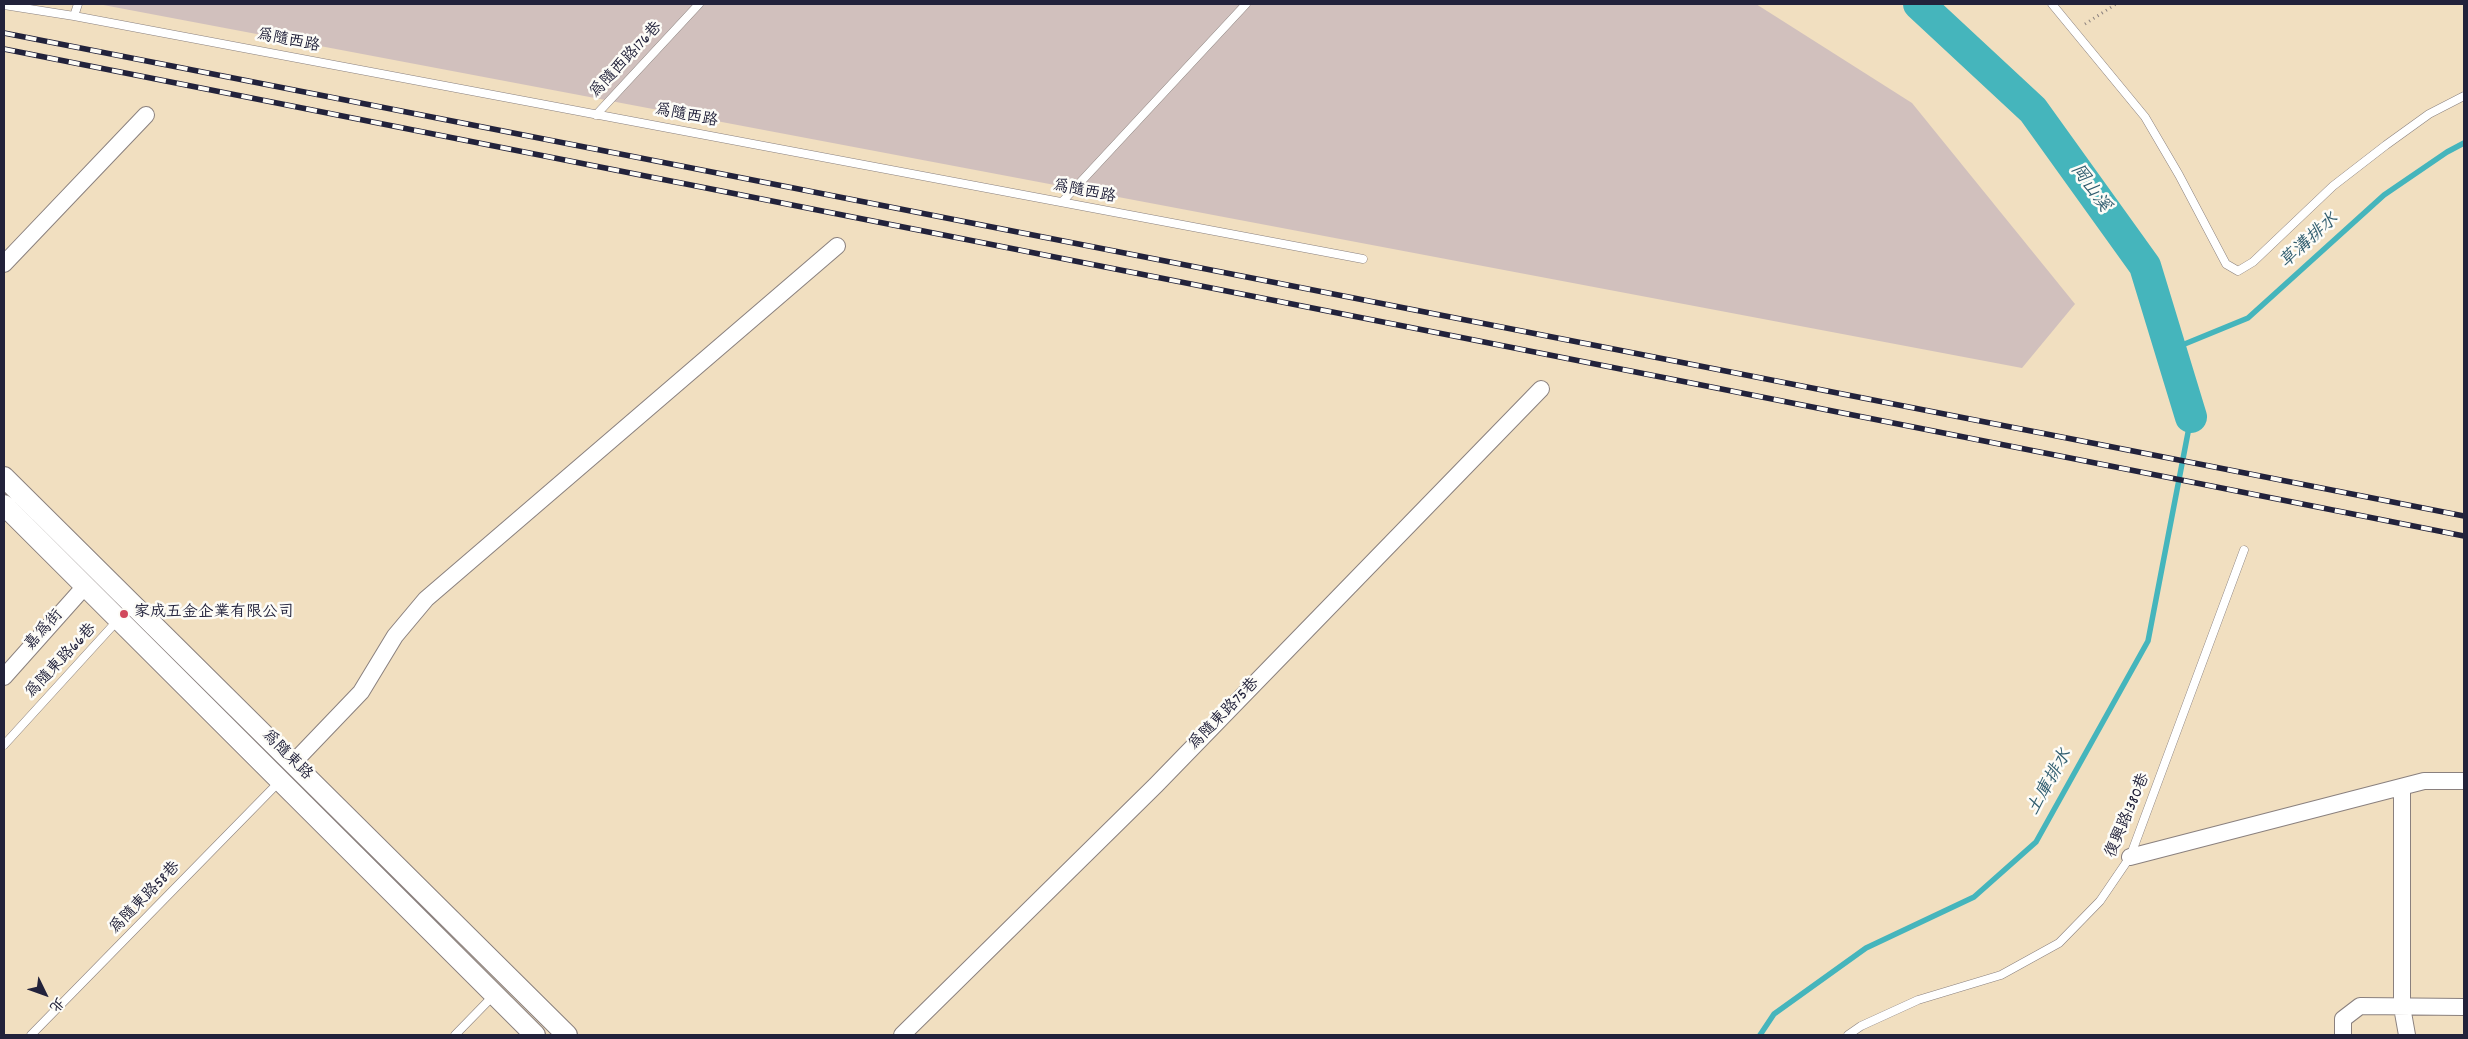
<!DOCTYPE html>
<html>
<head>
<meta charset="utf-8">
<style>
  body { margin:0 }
  #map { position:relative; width:2468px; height:1039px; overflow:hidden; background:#f1dfc0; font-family:Dekko,"LXGW WenKai TC",sans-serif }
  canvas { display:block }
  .frame { position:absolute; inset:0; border:5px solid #22223b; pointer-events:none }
  .north { position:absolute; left:20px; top:969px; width:50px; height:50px; -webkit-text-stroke:4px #fdfcf7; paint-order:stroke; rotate:132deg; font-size:14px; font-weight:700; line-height:20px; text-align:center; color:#22223b }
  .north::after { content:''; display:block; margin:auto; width:18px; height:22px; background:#22223b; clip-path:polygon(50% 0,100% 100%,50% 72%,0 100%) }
</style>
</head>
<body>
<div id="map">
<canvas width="2468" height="1039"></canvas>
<div class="frame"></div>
<div class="north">北</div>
</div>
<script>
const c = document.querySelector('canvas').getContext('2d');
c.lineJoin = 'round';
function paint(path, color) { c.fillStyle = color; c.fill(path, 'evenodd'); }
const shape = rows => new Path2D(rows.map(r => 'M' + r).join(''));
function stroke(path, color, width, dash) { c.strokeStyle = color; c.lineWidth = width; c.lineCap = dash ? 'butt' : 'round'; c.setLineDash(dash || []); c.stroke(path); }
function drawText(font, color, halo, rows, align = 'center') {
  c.font = font + ' Dekko,"LXGW WenKai TC",sans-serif'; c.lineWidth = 5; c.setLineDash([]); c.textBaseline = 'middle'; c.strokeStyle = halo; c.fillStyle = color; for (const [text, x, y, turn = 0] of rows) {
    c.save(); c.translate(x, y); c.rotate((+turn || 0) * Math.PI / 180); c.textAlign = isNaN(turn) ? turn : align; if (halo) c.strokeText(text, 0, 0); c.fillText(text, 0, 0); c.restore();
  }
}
const industrial = shape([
  [98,4,1756,4,1912,103,2075,304,2022,368]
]);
const stream = shape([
  [2170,350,2248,318,2384,195,2447,152,2464,143],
  [1760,1035,1774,1014,1866,948,1974,897,2036,842,2148,641,2191,417]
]);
const river = shape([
  [1919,4,2033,110,2145,266,2191,417]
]);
const path = shape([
  [2085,24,2116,4]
]);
const service = shape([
  [2052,4,2145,117,2179,175,2226,264,2238,271,2253,262,2333,186,2386,145,2429,114,2464,96],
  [4,5,74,16,1363,259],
  [74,16,78,4],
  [596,115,699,4],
  [1062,202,1246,4],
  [4,745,117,621],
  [31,1035,280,781],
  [455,1035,494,995],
  [1848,1035,1861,1026,1918,1000,2001,975,2059,943,2100,901,2130,857,2244,550]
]);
const minor = shape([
  [4,264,146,115],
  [4,677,86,585],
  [293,763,361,692,395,636,426,599,837,246],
  [2402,787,2402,1007,2407,1035],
  [2130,857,2424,781,2464,781],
  [902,1035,1156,785,1541,389],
  [2343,1035,2343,1019,2360,1006,2464,1007]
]);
const tertiary = shape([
  [4,477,567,1035],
  [4,505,535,1035]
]);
const rail = shape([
  [4,33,2464,516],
  [4,49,2464,536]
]);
const markers = [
  [124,614,5,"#d1495b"]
];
const streetNames = [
  ["為隨西路",288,42,11],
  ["為隨西路176巷",627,61,-47],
  ["為隨西路",686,117,11],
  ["為隨西路",1084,193,11],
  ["嘉為街",45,631,-48],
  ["為隨東路66巷",62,662,-47],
  ["為隨東路75巷",1225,715,-46],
  ["為隨東路",286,756,45],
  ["復興路1380巷",2129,816,-67],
  ["為隨東路58巷",146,899,-46]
];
const poiNames = [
  ["家成五金企業有限公司",134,614]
];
const waterNames = [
  ["岡山溪",2089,189,54],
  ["草溝排水",2310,242,-42],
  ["土庫排水",2051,783,-61]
];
paint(industrial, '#d1c0bd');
stroke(stream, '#45b5bc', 5.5);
stroke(river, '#45b5bc', 32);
stroke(service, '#8a807e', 9);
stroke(minor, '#8a807e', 18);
stroke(tertiary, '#8a807e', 22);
stroke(path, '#8a807e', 3, [1, 4]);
stroke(service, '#fff', 8);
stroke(minor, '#fff', 16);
stroke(tertiary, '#fff', 20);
stroke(rail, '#22223b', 5.5);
stroke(rail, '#fdfcf7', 4, [11]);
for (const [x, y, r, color] of markers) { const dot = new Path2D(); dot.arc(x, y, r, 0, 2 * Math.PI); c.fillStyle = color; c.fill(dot); stroke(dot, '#fdfcf7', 2); }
drawText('16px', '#22223b', '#fdfcf7', streetNames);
drawText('16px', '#22223b', '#fdfcf7', poiNames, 'left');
drawText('italic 18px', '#305d6f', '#fdfcf7', waterNames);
</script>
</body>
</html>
